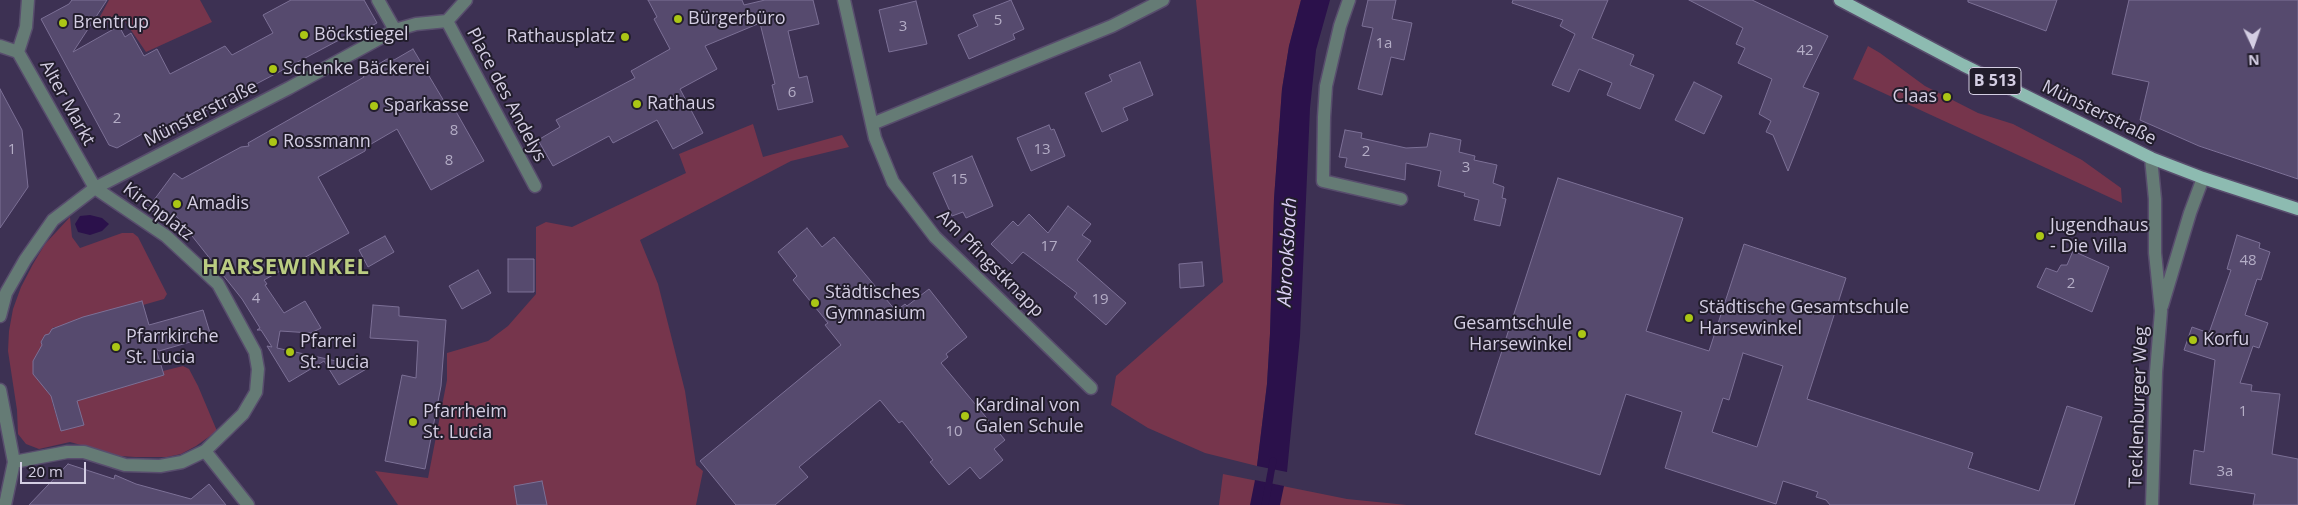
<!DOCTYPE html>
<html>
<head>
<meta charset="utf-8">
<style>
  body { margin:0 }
  #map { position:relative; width:2298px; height:505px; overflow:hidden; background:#3d3153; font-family:"Open Sans",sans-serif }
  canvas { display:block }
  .north { position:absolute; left:2228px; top:20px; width:50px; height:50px; -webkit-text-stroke:4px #221d2c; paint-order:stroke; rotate:177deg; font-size:14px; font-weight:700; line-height:20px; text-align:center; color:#d4cee3 }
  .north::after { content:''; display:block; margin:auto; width:18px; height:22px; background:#d4cee3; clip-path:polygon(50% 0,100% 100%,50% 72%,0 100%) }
  .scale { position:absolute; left:20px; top:462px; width:66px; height:22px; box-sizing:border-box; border:2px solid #d4cee3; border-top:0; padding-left:6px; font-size:15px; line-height:18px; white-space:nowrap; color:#d4cee3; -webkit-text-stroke:4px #221d2c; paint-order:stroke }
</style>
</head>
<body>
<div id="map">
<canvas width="2298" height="505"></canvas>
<div class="north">N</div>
<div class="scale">20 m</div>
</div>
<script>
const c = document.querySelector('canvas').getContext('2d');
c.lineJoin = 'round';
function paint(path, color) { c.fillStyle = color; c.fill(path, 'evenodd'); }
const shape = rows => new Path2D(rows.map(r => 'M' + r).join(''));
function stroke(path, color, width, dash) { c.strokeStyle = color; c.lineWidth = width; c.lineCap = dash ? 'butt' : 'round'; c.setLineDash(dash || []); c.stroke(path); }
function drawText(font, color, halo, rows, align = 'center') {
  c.font = font + ' "Open Sans",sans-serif'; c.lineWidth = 4; c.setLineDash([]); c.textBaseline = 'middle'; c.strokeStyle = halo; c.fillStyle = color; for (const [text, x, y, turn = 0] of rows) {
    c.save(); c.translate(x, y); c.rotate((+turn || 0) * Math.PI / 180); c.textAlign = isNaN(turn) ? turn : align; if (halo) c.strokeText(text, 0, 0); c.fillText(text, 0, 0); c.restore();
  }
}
const green = shape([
  [109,0,200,0,212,22,146,52,124,20,96,24],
  [1196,0,1301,0,1289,46,1282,89,1274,199,1270,334,1267,384,1257,466,1205,453,1148,428,1111,405,1116,376,1223,282],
  [1868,46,1880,53,1925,86,1978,113,2013,124,2082,160,2121,188,2122,203,1853,79],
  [753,124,763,157,842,135,849,147,791,161,640,240,658,284,685,391,696,465,703,471,696,505,398,505,375,471,428,478,447,380,447,353,488,341,508,326,536,294,536,227,546,222,572,227,686,173,679,154],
  [70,217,72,237,80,248,122,233,133,233,138,237,167,294,164,299,143,305,142,301,140,302,58,329,54,327,52,329,57,332,45,335,41,342,53,384,52,402,61,431,83,425,77,400,140,382,160,372,162,376,164,376,163,371,183,366,189,369,198,386,217,431,196,446,181,454,167,457,135,457,120,456,70,442,39,449,26,444,18,434,17,410,8,351,9,331,13,309,21,287,33,264,45,244],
  [1223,474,1347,499,1407,505,1219,505]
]);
const water = shape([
  [1301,0,1330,0,1316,50,1310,108,1300,336,1287,472,1257,466,1267,384,1270,334,1274,199,1282,89,1289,46],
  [90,215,102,218,109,224,102,231,90,235,78,232,75,224,80,216],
  [1255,480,1284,486,1280,505,1250,505]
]);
const stream = shape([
  [1265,505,1273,461]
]);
const building = shape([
  [72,0,107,0,73,52,119,26,125,37,131,33,144,56,157,49,170,74,225,46,232,55,273,33,263,15,291,0,364,0,377,23,358,33,356,31,147,142,142,134,117,148,109,145,41,19,69,4,72,0],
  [648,0,742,0,744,5,765,0,813,0,819,24,788,31,799,78,807,76,813,102,778,110,772,85,775,84,760,23,705,46,717,69,680,89,703,133,673,149,657,120,613,143,609,136,553,166,538,140,560,127,556,120,635,78,631,71,670,49,654,19,657,17,648,0],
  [1011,0,1024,29,1013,34,1015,39,969,59,958,35,978,26,973,15,1011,0],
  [1368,0,1396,0,1392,19,1412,23,1404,60,1391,57,1382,95,1358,89,1373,28,1362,26,1368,0],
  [1513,0,1608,0,1592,38,1634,55,1630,65,1654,75,1640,109,1607,95,1612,83,1579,69,1569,92,1552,85,1575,34,1560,26,1563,20,1512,3,1513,0],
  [1689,0,1752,0,1828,36,1803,87,1819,93,1788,171,1773,135,1766,132,1771,121,1759,114,1772,79,1738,63,1745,48,1736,44,1743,28,1689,0],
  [1968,0,2057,0,2046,31,1968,2,1968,0],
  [2129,0,2298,0,2298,179,2199,146,2140,120,2149,82,2112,74,2129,0],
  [916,1,927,44,889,52,879,10,916,1],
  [413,49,451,113,454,108,484,161,431,190,397,129,366,147,365,151,318,177,349,233,264,280,267,284,265,285,284,313,305,301,321,328,311,333,280,331,277,348,368,368,339,385,324,361,289,382,267,346,272,347,261,330,257,330,260,328,242,299,173,212,179,231,148,208,174,173,182,179,241,147,249,146,248,143,364,77,362,74,387,59,394,60,413,49],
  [1140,62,1153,95,1123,108,1128,120,1102,132,1085,93,1112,81,1109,75,1140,62],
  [1694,82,1722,96,1704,134,1675,120,1694,82],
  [0,89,22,130,28,187,0,228,0,89],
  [1049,125,1051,130,1054,129,1065,156,1031,171,1017,138,1049,125],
  [1345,130,1362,133,1361,138,1406,148,1427,147,1430,133,1461,140,1459,152,1475,156,1474,160,1497,165,1493,183,1504,187,1502,198,1506,199,1500,226,1474,220,1479,200,1464,196,1465,193,1438,186,1441,171,1406,163,1405,180,1345,167,1347,158,1339,157,1345,130],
  [972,156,993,206,966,218,963,212,952,216,933,173,972,156],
  [1558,178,1683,218,1646,331,1709,351,1744,244,1846,278,1807,399,1973,453,1968,468,2039,491,2067,406,2102,417,2074,505,1830,505,1826,500,1816,497,1818,492,1783,481,1776,504,1665,468,1682,412,1626,394,1600,475,1475,434,1558,178],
  [1743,353,1783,366,1757,447,1712,432,1723,398,1729,400,1743,353],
  [1068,206,1091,224,1082,235,1091,241,1077,260,1126,303,1106,325,1074,297,1077,293,1023,252,1012,264,991,244,1013,221,1018,226,1029,214,1048,233,1068,206],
  [807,228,822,247,834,237,896,311,905,304,907,306,929,289,967,337,946,354,948,357,941,363,1005,440,994,449,1003,460,980,479,970,467,949,485,930,462,933,460,902,421,899,423,880,400,799,467,808,477,775,505,736,505,700,461,841,345,825,325,828,323,793,280,797,276,778,252,807,228],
  [2237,235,2260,243,2259,248,2270,252,2261,280,2257,279,2245,315,2268,323,2259,348,2253,346,2240,383,2252,385,2251,391,2280,394,2272,454,2298,459,2298,505,2253,505,2255,494,2190,484,2194,450,2204,452,2215,360,2184,350,2192,327,2209,333,2231,270,2227,269,2237,235],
  [385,236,394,252,368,267,359,250,385,236],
  [2073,251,2109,267,2092,312,2037,287,2046,268,2057,272,2061,265,2067,265,2073,251],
  [508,259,534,259,534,292,508,292,508,259],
  [1202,262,1204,286,1180,288,1179,264,1202,262],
  [478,270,491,293,462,309,449,286,478,270],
  [142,301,149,325,203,310,211,336,159,351,156,349,164,375,77,401,84,425,61,431,51,396,33,374,33,361,42,345,41,342,45,335,49,334,52,329,83,317,142,301],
  [373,305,399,307,399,316,446,320,441,386,425,469,385,461,402,375,416,378,418,341,370,338,373,305],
  [68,464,114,479,115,475,136,484,191,499,209,484,226,505,29,505,68,464],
  [542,481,547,505,517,505,514,486,542,481]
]);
const minor = shape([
  [378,0,395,30],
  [844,0,875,138,893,182,935,237,1091,388],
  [1349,0,1340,26,1326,86,1324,117,1323,181,1401,199],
  [447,21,535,186],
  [0,46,18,52,95,188,166,236,218,284,255,352,258,369,256,392,243,414,205,451,182,462,160,466,125,465,84,452,67,452,14,462],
  [18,52,26,27,28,0],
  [872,124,1112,26,1163,0],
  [2151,158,2155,199,2155,253,2161,311,2156,372,2152,505],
  [2162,306,2190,213,2203,178],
  [0,316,6,293,25,260,53,220,95,188,289,88,395,30,416,24,447,21,466,0],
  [0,390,14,462,5,505],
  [205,451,248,505]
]);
const major = shape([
  [1840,0,1963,65,2151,158,2203,178,2298,209]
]);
const markers = [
  [678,19,5,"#abc615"],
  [63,23,5,"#abc615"],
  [304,35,5,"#abc615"],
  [625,37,5,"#abc615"],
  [273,69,5,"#abc615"],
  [1947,97,5,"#abc615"],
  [637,104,5,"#abc615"],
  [374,106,5,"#abc615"],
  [273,142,5,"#abc615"],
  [177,204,5,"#abc615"],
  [2040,236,5,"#abc615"],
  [815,303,5,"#abc615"],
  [1689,318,5,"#abc615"],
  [1582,334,5,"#abc615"],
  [2193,340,5,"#abc615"],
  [116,347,5,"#abc615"],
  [290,352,5,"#abc615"],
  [965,416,5,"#abc615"],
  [413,422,5,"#abc615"]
];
const numberNames = [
  ["5",998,21],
  ["3",903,27],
  ["1a",1384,44],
  ["42",1805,51],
  ["6",792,93],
  ["2",117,119],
  ["8",454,131],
  ["1",12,150],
  ["13",1042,150],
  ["2",1366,152],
  ["8",449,161],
  ["3",1466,168],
  ["15",959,180],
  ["17",1049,247],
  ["48",2248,261],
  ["2",2071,284],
  ["4",256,299],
  ["19",1100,300],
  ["1",2243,412],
  ["10",954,432],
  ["3a",2225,472]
];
const shields = [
  [1995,81,52]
];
const shieldNames = [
  ["B 513",1995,81]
];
const poiNames = [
  ["Bürgerbüro",688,19],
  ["Brentrup",73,23],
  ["Böckstiegel",314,35],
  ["Rathausplatz",615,37,"right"],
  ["Schenke Bäckerei",283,69],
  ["Claas",1937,97,"right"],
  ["Rathaus",647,104],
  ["Sparkasse",384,106],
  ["Rossmann",283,142],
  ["Amadis",187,204],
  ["Jugendhaus",2050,226],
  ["- Die Villa",2050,247],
  ["Städtisches",825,293],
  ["Gymnasium",825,314],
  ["Städtische Gesamtschule",1699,308],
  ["Harsewinkel",1699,329],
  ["Gesamtschule",1572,324,"right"],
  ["Harsewinkel",1572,345,"right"],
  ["Pfarrkirche",126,337],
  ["St. Lucia",126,358],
  ["Korfu",2203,340],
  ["Pfarrei",300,342],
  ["St. Lucia",300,363],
  ["Kardinal von",975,406],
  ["Galen Schule",975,427],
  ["Pfarrheim",423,412],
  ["St. Lucia",423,433]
];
const streetNames = [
  ["Place des Andelys",506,95,62],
  ["Alter Markt",67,103,61],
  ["Münsterstraße",2099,113,26],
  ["Münsterstraße",201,114,-27],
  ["Kirchplatz",158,212,37],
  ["Am Pfingstknapp",990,264,45],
  ["Tecklenburger Weg",2139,407,-88]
];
const waterNames = [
  ["Abrooksbach",1288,252,-87]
];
const districtNames = [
  ["HARSEWINKEL",286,268]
];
paint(green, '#76354c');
paint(water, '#2b114b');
stroke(stream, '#2b114b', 7);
paint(building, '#564a6e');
stroke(building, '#7c7096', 1);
stroke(minor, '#584d6d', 15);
stroke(major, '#584d6d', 15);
stroke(minor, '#657b75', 12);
stroke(major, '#8dbbb1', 12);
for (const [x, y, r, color] of markers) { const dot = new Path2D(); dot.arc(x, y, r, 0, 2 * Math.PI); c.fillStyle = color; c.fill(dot); stroke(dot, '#221d2c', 2); }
drawText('15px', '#b4adc6', null, numberNames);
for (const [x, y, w] of shields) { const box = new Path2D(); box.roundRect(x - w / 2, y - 13.5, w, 27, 4); c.fillStyle = '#221d2c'; c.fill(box); stroke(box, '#d4cee3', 1); }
drawText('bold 16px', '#d4cee3', null, shieldNames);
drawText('18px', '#d4cee3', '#221d2c', poiNames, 'left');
drawText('18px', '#d4cee3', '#221d2c', streetNames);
drawText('italic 19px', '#dbd0f5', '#221d2c', waterNames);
c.letterSpacing = '1px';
drawText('bold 22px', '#bbcd82', '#221d2c', districtNames);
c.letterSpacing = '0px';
</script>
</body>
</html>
